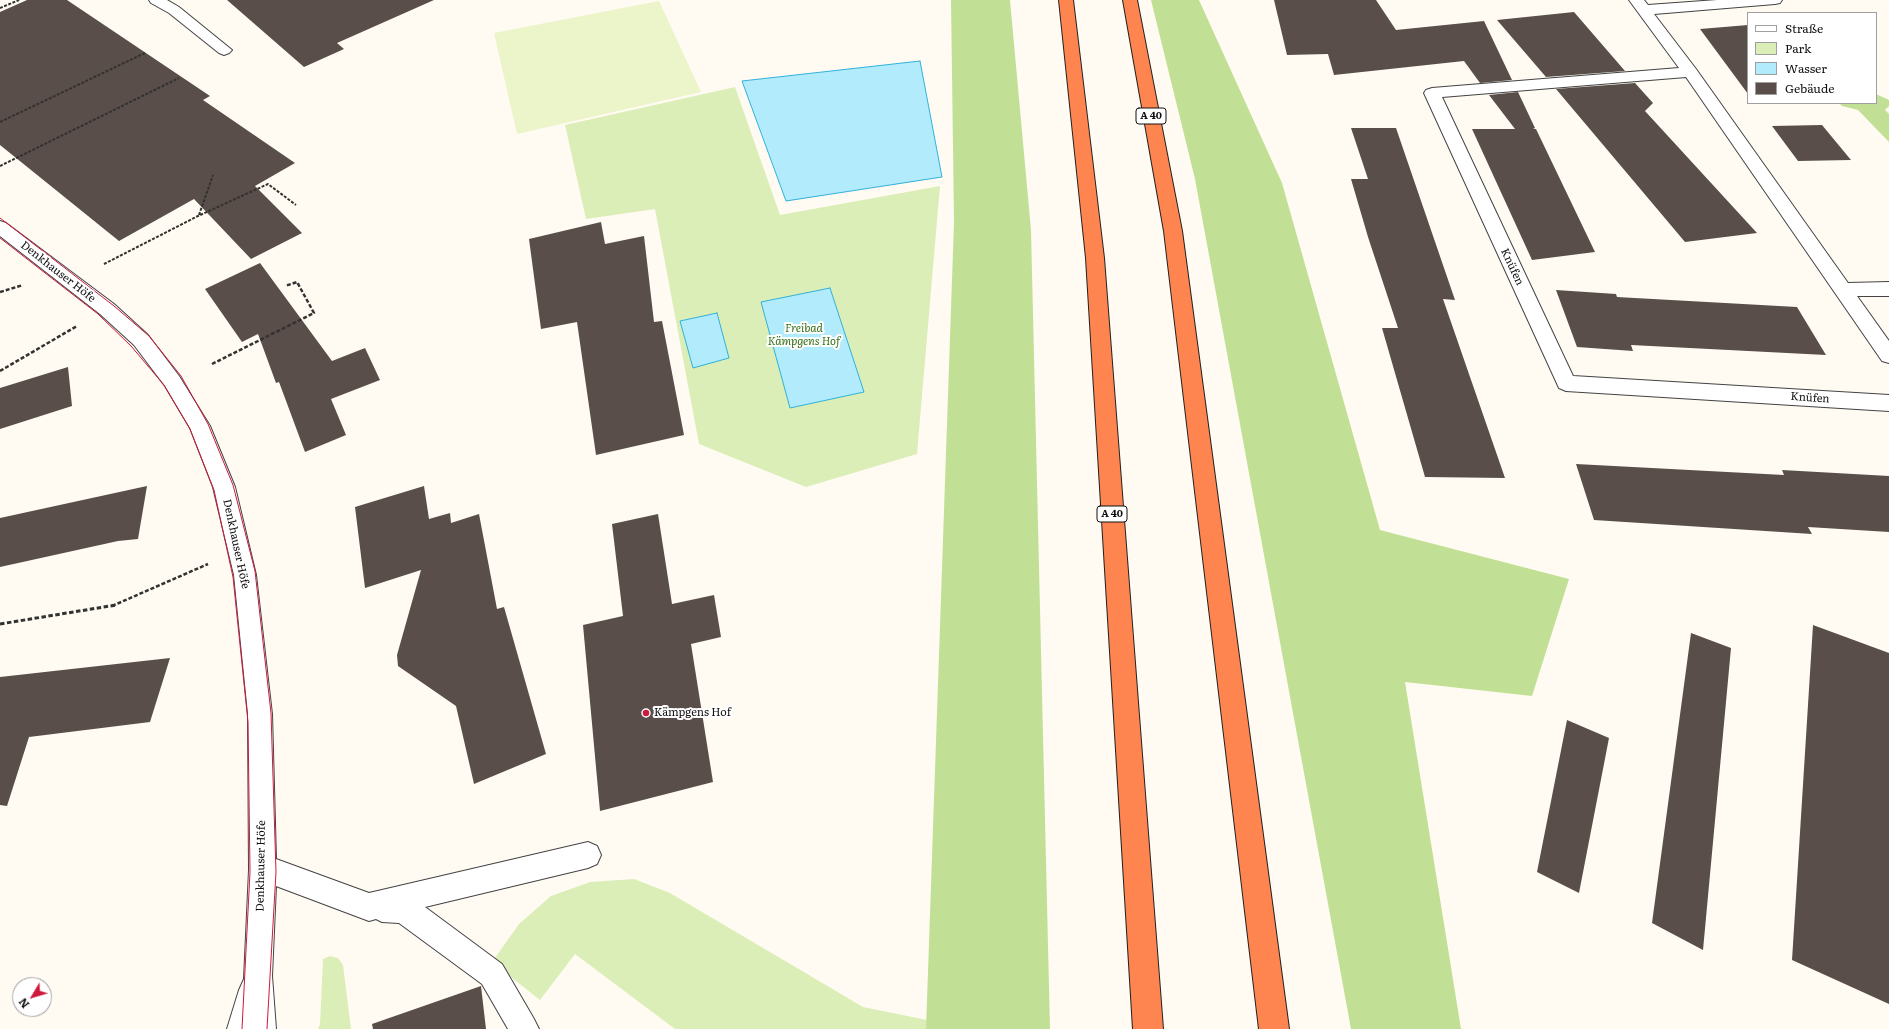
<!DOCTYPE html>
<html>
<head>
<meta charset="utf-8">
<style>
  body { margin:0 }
  #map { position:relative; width:1889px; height:1029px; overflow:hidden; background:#fffbf2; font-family:Literata,serif }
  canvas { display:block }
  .legend { position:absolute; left:1747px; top:12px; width:130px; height:92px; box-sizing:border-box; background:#fff; border:1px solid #9f9f9f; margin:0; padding:5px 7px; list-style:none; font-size:12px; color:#101010 }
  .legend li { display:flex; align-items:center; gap:8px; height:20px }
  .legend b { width:20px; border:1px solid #9f9f9f }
  .north { position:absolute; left:12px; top:977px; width:40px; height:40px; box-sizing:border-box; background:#fff; border:1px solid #9f9f9f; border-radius:50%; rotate:232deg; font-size:11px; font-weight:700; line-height:16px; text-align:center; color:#101010 }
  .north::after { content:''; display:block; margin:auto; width:14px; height:18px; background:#ce193d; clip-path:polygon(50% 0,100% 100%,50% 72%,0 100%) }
</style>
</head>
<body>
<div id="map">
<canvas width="1889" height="1029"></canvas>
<ul class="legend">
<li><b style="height:5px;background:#fff"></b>Straße</li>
<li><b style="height:11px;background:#dceeb7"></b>Park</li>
<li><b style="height:11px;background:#b1ebfc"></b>Wasser</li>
<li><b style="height:11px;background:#5a4e4b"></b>Gebäude</li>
</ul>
<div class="north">N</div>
</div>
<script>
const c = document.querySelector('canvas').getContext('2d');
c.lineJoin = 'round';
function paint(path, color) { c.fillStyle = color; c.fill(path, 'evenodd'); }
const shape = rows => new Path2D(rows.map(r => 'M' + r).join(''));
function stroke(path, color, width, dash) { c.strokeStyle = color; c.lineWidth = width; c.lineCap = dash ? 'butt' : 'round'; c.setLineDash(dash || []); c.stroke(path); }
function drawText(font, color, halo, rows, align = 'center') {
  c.font = font + ' Literata,serif'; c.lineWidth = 4; c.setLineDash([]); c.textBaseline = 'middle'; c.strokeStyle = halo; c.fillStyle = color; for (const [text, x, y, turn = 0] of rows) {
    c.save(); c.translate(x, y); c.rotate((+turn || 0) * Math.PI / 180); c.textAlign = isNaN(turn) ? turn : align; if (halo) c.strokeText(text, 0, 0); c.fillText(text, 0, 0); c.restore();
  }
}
const green = shape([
  [735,87,780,215,940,186,917,454,806,487,699,444,655,209,586,219,565,125],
  [634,879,670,893,863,1007,927,1020,926,1029,675,1029,575,954,540,1000,492,962,519,924,551,896,590,882],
  [330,956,338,958,343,965,351,1029,318,1029,320,1024,323,959]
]);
const forest = shape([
  [951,0,1010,0,1031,230,1050,1029,926,1029,954,222],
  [1151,0,1199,0,1282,183,1380,530,1569,579,1532,696,1405,682,1461,1029,1351,1029,1195,179],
  [1876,94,1889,100,1889,106,1885,110,1889,114,1889,142,1858,110,1842,106,1839,103,1876,103]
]);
const pitch = shape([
  [659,1,701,92,517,134,494,33]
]);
const water = shape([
  [920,61,942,177,786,201,742,81,920,61],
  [830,288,864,392,790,408,761,302,830,288],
  [717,313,729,358,693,368,680,321,717,313]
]);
const building = shape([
  [27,0,67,0,210,96,203,100,295,163,255,186,302,233,251,259,194,199,119,241,0,145,0,12],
  [227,0,434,0,337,43,344,49,304,67],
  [1274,0,1376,0,1396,30,1484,21,1512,80,1480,83,1464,61,1334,75,1328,54,1287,55],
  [1574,12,1625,71,1546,77,1497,20],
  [1748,25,1748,94,1700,29],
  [1635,83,1653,103,1645,111,1757,233,1685,242,1556,89],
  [1518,92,1535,128,1533,129,1536,129,1595,252,1532,260,1472,129,1515,129,1489,95],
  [1822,125,1851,160,1798,161,1772,126],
  [1351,128,1396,128,1455,300,1443,299,1505,478,1425,477,1382,328,1398,328,1368,237,1351,179,1368,179],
  [601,222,605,244,644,236,654,322,662,321,684,435,596,455,577,322,541,329,529,239],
  [260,263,332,361,365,348,380,380,331,399,346,435,305,452,279,382,276,383,258,334,242,342,205,289],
  [1556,290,1616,294,1617,297,1797,307,1826,355,1631,345,1633,351,1577,347],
  [68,367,72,406,0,429,0,388],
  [1576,464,1784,475,1782,470,1889,476,1889,532,1808,527,1812,534,1594,520],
  [147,486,138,539,118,541,0,567,0,518],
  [424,486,429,519,450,513,451,523,479,514,497,609,504,607,546,754,474,784,456,706,398,666,397,655,421,570,365,588,355,507],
  [658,514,672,604,714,595,721,637,691,644,713,782,600,811,583,625,623,616,612,524],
  [1813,625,1889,653,1889,1004,1792,960],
  [1691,633,1731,648,1703,950,1652,923],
  [170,658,150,722,29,737,7,806,0,805,0,677],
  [1567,720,1609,738,1579,893,1537,872],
  [481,986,486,1029,373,1029,372,1024]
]);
const pathFar2 = shape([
  [0,8,19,0],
  [0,122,145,53],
  [0,166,179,78],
  [199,215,213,175],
  [104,264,198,216,268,184,296,205]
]);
const pathFar1 = shape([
  [0,292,23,285],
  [212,364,314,313,297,282,285,286],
  [0,371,77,326],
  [112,606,208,564]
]);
const path = shape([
  [0,624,116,605]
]);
const minor = shape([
  [149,0,167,0,179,7,232,50,229,53,224,55,219,53,169,13,151,3,149,0],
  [1629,0,1644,0,1648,5,1717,0,1782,0,1780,3,1775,4,1654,14,1696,69,1848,283,1889,282,1889,296,1857,296,1889,341,1889,363,1882,361,1686,77,1442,97,1573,376,1889,395,1889,411,1566,391,1559,388,1424,93,1426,90,1432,88,1679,68,1629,0],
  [0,221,6,223,114,304,148,335,179,376,210,426,235,487,256,575,272,714,276,859,369,893,588,842,597,846,601,855,597,864,588,868,425,907,502,964,534,1019,539,1029,508,1029,482,984,399,923,382,922,376,919,369,921,276,886,272,976,276,1029,227,1029,239,990,244,979,249,870,248,714,234,575,213,487,190,428,165,386,134,345,100,314,0,236,0,221]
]);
const highway = shape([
  [1059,0,1073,0,1104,258,1163,1029,1133,1029,1086,258,1059,0],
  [1123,0,1137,0,1182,231,1289,1029,1259,1029,1164,231,1123,0]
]);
const tram = shape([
  [0,218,114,306,149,336,181,376,208,424,233,485,255,571,271,713,276,872,267,1029],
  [0,238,98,314,131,346,164,385,190,429,214,490,233,577,248,722,250,872,242,1029]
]);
const markers = [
  [646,713,4,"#ce193d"]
];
const shields = [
  [1151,116,30],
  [1112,514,30]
];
const shieldNames = [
  ["A 40",1151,116],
  ["A 40",1112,514]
];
const streetNames = [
  ["Knüfen",1512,267,65],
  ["Denkhauser Höfe",58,272,38],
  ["Knüfen",1810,398,4],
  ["Denkhauser Höfe",236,544,78],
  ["Denkhauser Höfe",261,866,-89]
];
const parkNames = [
  ["Freibad",804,329],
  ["Kämpgens Hof",804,342]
];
const poiNames = [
  ["Kämpgens Hof",654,713]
];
paint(green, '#dceeb7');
paint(forest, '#c2e095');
paint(pitch, '#ecf4ca');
paint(water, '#b1ebfc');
stroke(water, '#31b1da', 1);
paint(building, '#5a4e4b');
stroke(minor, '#434343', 2);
stroke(highway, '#212121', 2);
stroke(pathFar2, '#323232', 2, [3, 1.5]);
stroke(pathFar1, '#323232', 2.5, [4, 2]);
stroke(path, '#323232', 3, [4.5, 2.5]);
paint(minor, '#fff');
paint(highway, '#ff8550');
stroke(tram, '#ce193d', 1);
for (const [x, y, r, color] of markers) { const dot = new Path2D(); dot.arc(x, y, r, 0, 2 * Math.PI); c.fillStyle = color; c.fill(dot); stroke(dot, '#fff', 1.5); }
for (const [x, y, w] of shields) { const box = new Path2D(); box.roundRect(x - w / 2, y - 8, w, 16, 3); c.fillStyle = '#fff'; c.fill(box); stroke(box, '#101010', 1); }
drawText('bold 10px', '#101010', null, shieldNames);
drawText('11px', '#101010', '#fff', streetNames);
drawText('italic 11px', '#386f18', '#fff', parkNames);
drawText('11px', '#101010', '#fff', poiNames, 'left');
</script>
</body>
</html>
